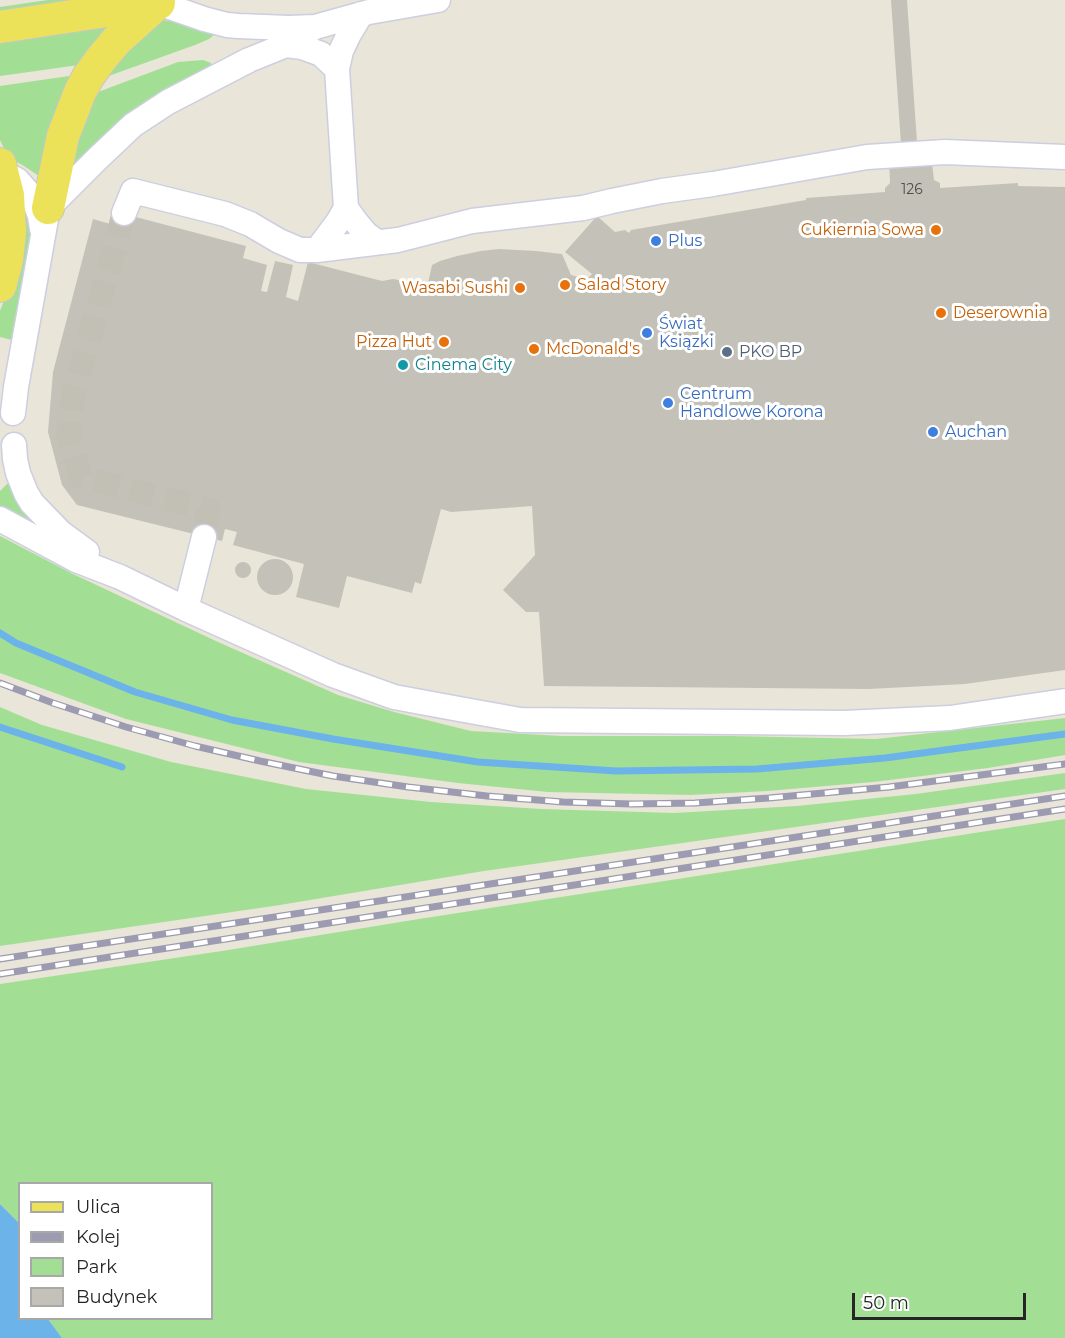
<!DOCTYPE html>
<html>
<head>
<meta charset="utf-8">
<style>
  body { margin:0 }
  #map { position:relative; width:1065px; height:1338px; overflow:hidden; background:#e9e5d8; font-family:Montserrat,sans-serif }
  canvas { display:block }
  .legend { position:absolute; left:18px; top:1182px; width:195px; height:138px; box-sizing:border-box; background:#fff; border:2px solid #a8a8a8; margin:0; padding:8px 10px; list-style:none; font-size:18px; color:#262626 }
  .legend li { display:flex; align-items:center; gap:12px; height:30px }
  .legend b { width:30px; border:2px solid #a8a8a8 }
  .scale { position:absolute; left:852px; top:1293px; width:174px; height:27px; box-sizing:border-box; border:3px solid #262626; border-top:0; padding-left:8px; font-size:18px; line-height:21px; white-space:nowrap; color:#262626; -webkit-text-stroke:4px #fff; paint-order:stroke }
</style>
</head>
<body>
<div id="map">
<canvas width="1065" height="1338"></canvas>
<ul class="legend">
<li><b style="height:8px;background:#ece25a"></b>Ulica</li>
<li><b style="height:8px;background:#9c9bb1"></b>Kolej</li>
<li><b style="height:16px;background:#a2df95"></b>Park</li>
<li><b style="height:16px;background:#c4c1b8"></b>Budynek</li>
</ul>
<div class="scale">50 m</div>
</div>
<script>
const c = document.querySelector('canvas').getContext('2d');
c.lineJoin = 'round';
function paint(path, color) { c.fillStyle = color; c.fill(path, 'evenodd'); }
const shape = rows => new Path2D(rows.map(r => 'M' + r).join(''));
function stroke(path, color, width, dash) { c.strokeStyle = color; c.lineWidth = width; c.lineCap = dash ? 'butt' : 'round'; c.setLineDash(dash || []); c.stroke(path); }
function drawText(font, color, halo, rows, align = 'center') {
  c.font = font + ' Montserrat,sans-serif'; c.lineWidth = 6; c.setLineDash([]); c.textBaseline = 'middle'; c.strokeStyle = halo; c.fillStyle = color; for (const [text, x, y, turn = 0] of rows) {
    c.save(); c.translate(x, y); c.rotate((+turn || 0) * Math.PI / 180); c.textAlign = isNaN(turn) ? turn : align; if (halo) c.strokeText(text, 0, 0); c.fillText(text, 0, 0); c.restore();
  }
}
const green = shape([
  [48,0,114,0,0,17,0,7],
  [163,20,175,22,203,32,215,34,209,39,195,45,103,78,141,32],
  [112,23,79,65,0,76,0,38],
  [203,60,211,63,212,66,69,177,69,143,98,92,178,62],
  [69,76,75,78,39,176,24,166,8,157,0,140,0,86],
  [21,194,32,228,12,340,0,337,0,311,5,298],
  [7,484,10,484,36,522,38,527,0,510,0,491],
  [0,536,73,574,218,642,338,695,394,712,471,731,562,736,730,736,876,739,1065,718,1065,755,988,768,873,782,767,791,691,795,548,792,458,783,299,762,126,719,0,673],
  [0,707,42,725,171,762,306,789,431,802,541,809,674,813,797,806,916,794,1065,773,1065,789,484,871,280,905,0,946],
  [1065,819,1065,1338,62,1338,48,1319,212,1318,212,1184,20,1184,19,1223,0,1204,0,984,222,951,419,919]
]);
const water = shape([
  [0,1204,19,1223,20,1318,48,1319,62,1338,0,1338]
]);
const stream = shape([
  [0,633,16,643,135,692,232,720,333,739,478,762,616,771,757,769,885,758,1065,734],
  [0,727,122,767]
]);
const building = shape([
  [891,0,907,0,917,142,901,144],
  [931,155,934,180,940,183,940,188,1018,183,1018,186,1065,187,1065,670,965,684,869,689,544,686,539,612,526,612,503,590,535,555,532,506,451,512,441,509,421,584,415,582,412,593,347,576,339,608,296,597,304,564,233,545,237,532,225,529,222,541,77,505,62,485,48,432,53,372,93,219,110,224,113,211,246,246,243,258,267,265,261,291,267,292,275,261,293,265,286,297,298,301,308,262,382,281,393,279,404,281,413,286,418,293,427,288,432,265,440,261,457,256,481,251,499,249,536,251,562,254,571,275,587,279,592,274,565,252,597,216,615,232,625,230,629,233,631,230,806,200,806,198,885,192,885,188,890,183,889,158],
  '257 577a18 18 0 1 1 36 0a18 18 0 1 1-36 0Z',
  '235 570a8 8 0 1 1 16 0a8 8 0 1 1-16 0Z'
]);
const minorTunnel = shape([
  [124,213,73,397,68,435,81,477,208,509,204,537]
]);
const minor = shape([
  [158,3,204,19,227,25,238,26,289,28,315,27,369,12,438,0],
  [361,14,349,34,341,51,337,69,346,208,356,222,366,234,377,242],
  [286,45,302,47,321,54,337,69],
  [3,173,17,180,33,198,40,216,42,229],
  [124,213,133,191,225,214,250,224,279,241,300,250,317,250,398,240,472,221,583,208,612,201,662,191,713,184,867,157,945,152,1065,157],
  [317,250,338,222,346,208],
  [13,413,16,387,48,208,97,159,133,125,168,102,249,60,286,45,315,27],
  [14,445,15,459,18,473,26,493,32,503,61,533,87,552],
  [0,519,76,560,120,577,186,609,333,675,394,697,459,709,520,720,844,723,950,718,1065,701],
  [186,609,204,537]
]);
const major = shape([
  [0,27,159,3],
  [0,164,8,195,10,231,7,260,0,286],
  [48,208,63,136,80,92,88,77,101,59,117,40,158,3]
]);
const rail = shape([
  [0,683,53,703,126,727,195,746,260,761,333,776,408,787,487,796,563,802,632,804,695,803,769,798,889,787,1065,764],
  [0,959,1065,796],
  [0,974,1065,809]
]);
const markers = [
  [936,230,6,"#e8710a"],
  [656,241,6,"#3f7fe0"],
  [565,285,6,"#e8710a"],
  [520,288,6,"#e8710a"],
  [941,313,6,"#e8710a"],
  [647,333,6,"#3f7fe0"],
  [444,342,6,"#e8710a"],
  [534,349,6,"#e8710a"],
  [727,352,6,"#5c6f8a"],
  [403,365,6,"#0f9aa8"],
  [668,403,6,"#3f7fe0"],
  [933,432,6,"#3f7fe0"]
];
const numberNames = [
  ["126",912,190]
];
const foodNames = [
  ["Cukiernia Sowa",924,230],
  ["Salad Story",577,285,"left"],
  ["Wasabi Sushi",508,288],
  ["Deserownia",953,313,"left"],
  ["Pizza Hut",432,342],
  ["McDonald's",546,349,"left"]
];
const shopNames = [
  ["Plus",668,241],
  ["Świat",659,324],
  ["Ksiązki",659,342],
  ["Centrum",680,394],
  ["Handlowe Korona",680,412],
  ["Auchan",945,432]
];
const serviceNames = [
  ["PKO BP",739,352]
];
const cultureNames = [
  ["Cinema City",415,365]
];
paint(green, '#a2df95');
paint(water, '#6cb3ea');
stroke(stream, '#6cb3ea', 7);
paint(building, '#c4c1b8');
stroke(minorTunnel, '#c2bfb4', 24, [24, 12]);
stroke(minor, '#cdcee0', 27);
stroke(major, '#c7c7c7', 34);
stroke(minor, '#fff', 24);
stroke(major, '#ece25a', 32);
stroke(rail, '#9c9bb1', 7);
stroke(rail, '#fff', 4.5, [14]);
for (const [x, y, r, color] of markers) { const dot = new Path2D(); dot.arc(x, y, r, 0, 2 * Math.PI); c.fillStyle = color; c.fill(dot); stroke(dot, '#fff', 2); }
drawText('14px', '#4e4d4a', null, numberNames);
drawText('16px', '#c56008', '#fff', foodNames, 'right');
drawText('16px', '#366cbe', '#fff', shopNames, 'left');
drawText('16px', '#4e5e75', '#fff', serviceNames, 'left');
drawText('16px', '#0d838f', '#fff', cultureNames, 'left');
</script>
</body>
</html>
